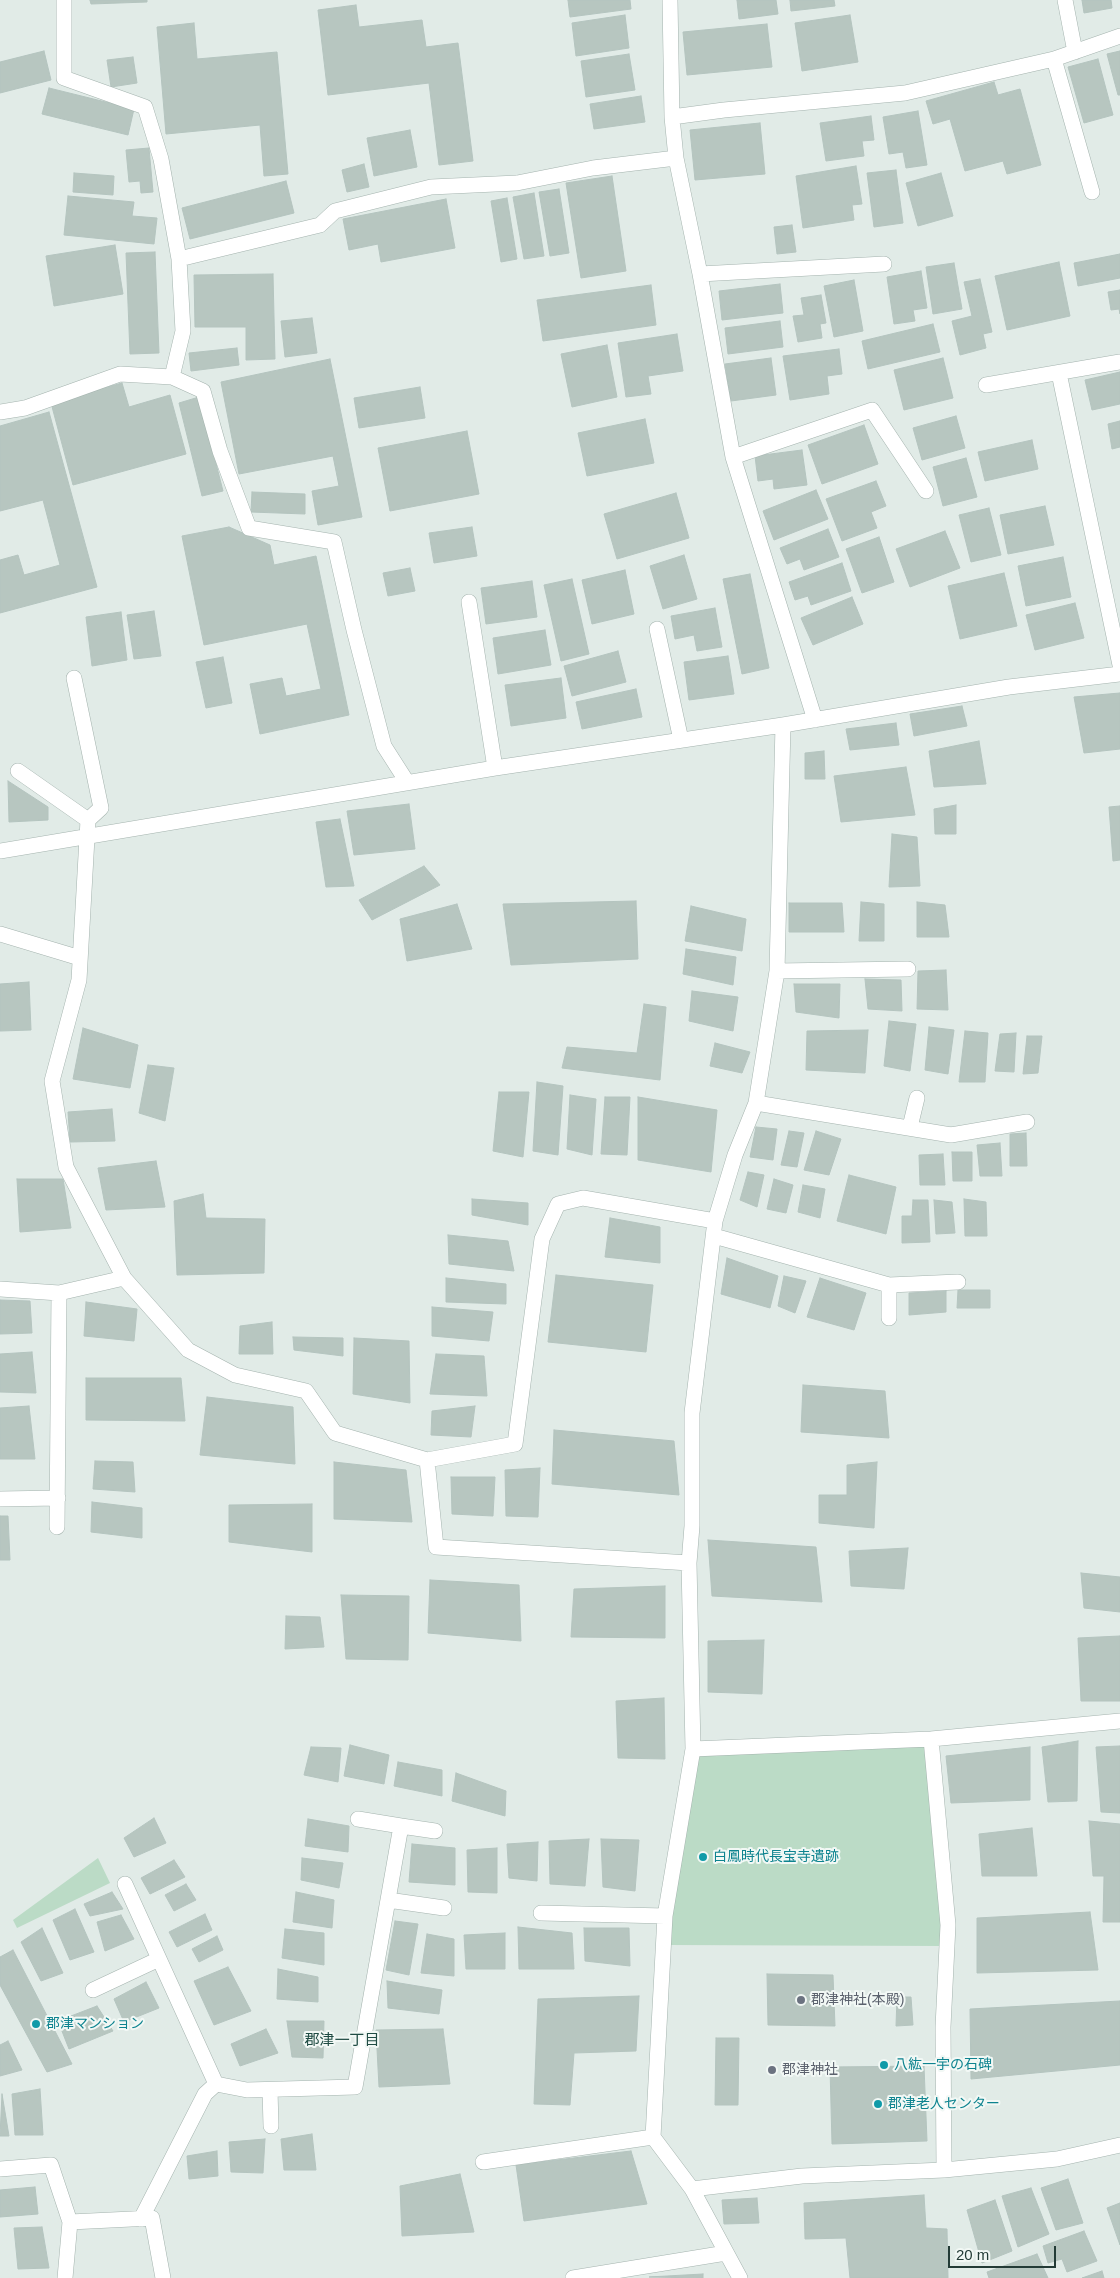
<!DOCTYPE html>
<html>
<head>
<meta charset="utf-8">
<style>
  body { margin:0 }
  #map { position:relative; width:1120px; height:2278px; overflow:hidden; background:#e1ebe7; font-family:Helvetica,sans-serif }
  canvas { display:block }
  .scale { position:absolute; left:948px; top:2246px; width:108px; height:22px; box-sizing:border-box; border:2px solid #233b36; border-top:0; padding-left:6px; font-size:15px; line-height:18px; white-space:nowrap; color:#233b36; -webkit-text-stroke:4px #f2f8f5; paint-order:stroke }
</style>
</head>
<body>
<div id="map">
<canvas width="1120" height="2278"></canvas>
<div class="scale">20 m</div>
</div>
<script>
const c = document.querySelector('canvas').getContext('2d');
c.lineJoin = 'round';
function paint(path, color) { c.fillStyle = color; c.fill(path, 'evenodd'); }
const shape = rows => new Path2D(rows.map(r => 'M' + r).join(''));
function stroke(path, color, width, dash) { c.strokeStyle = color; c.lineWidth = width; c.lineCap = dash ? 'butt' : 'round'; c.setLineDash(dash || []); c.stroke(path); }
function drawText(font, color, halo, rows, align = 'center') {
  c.font = font + ' Helvetica,"Noto Sans JP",sans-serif'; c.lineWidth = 4; c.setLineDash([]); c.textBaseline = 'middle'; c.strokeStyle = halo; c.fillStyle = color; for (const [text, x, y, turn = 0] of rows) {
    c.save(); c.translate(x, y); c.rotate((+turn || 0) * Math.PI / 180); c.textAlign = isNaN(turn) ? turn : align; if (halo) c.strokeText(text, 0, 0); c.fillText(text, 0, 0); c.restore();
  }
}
const green = shape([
  [931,1739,944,1946,669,1945,693,1749],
  [98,1858,110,1883,17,1928,13,1920]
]);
const building = shape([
  [90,0,147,0,147,2,91,4,90,0],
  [568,0,630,0,631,9,570,17,568,0],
  [737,0,776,0,778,14,739,19,737,0],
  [790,0,834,0,835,6,791,11,790,0],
  [1082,0,1111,0,1112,8,1084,13,1082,0],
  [356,5,359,27,422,20,426,47,458,43,473,161,439,165,429,83,328,95,318,10,356,5],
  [625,15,629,48,576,56,572,23,625,15],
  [850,15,858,62,802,71,795,23,850,15],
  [194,23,197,59,277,52,288,174,264,176,260,125,166,134,157,27,194,23],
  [767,24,772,67,687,75,683,32,767,24],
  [44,51,51,80,0,93,0,62,44,51],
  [1120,51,1120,95,1118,95,1107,54,1120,51],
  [629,54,635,90,586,97,581,61,629,54],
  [133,57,137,83,111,87,107,60,133,57],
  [1098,59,1113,115,1084,123,1068,67,1098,59],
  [994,82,998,95,1020,89,1041,165,1007,174,1003,161,965,171,950,119,933,124,926,101,994,82],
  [49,88,134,109,128,135,42,114,49,88],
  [641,96,645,122,594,129,590,104,641,96],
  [918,111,927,165,906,168,903,152,889,154,883,117,918,111],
  [871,116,874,140,862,141,864,156,826,161,820,123,871,116],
  [760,123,765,174,695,180,690,130,760,123],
  [410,130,417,167,374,176,367,138,410,130],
  [149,148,153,192,141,193,140,181,129,182,126,150,149,148],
  [364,164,369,187,347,192,342,170,364,164],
  [856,166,862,204,852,205,854,220,803,228,796,176,856,166],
  [896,170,903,223,874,227,867,173,896,170],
  [74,173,114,176,113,195,73,192,74,173],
  [941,173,953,216,918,226,906,183,941,173],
  [612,176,626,271,581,278,566,183,612,176],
  [286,181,294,213,190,239,182,208,286,181],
  [559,189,569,253,550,256,539,192,559,189],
  [534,193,544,256,524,259,513,197,534,193],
  [68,196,134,202,132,216,157,218,154,244,64,235,68,196],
  [507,198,517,259,501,262,491,201,507,198],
  [446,199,455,248,381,262,378,244,349,250,343,219,446,199],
  [792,225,796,252,777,254,774,227,792,225],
  [115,245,123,294,54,306,46,256,115,245],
  [155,252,159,353,130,354,126,253,155,252],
  [1120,254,1120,278,1078,286,1074,263,1120,254],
  [1059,262,1070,316,1007,330,995,276,1059,262],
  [954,263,962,309,933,314,926,267,954,263],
  [921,271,927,308,913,310,915,321,894,324,887,277,921,271],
  [273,274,275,359,246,360,246,327,195,327,194,275,273,274],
  [980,279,992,332,983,334,986,348,960,355,952,321,972,316,964,282,980,279],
  [854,280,863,331,834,337,824,286,854,280],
  [780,284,783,313,722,320,719,291,780,284],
  [651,285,656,325,543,341,537,300,651,285],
  [1120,290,1120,314,1119,309,1111,310,1108,292,1120,290],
  [821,295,826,323,820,324,822,338,798,342,793,316,804,315,801,298,821,295],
  [312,318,317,353,285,357,281,321,312,318],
  [780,321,783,347,728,354,725,328,780,321],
  [933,324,940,352,868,369,862,341,933,324],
  [677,334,683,371,648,376,651,394,626,397,618,343,677,334],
  [607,345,617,397,572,407,561,354,607,345],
  [237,348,239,365,191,371,189,353,237,348],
  [839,349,842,374,827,376,829,394,790,400,783,356,839,349],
  [771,358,776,395,731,401,725,364,771,358],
  [943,358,953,398,904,410,894,370,943,358],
  [330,359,362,517,318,525,312,491,339,486,333,456,239,474,221,382,330,359],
  [1120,372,1120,404,1092,410,1085,380,1120,372],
  [122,383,129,407,170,395,186,454,73,485,51,403,122,383],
  [420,387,425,418,359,428,354,398,420,387],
  [199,397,223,491,202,496,179,403,199,397],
  [49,412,97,587,0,613,0,560,18,555,24,575,60,565,43,500,0,511,0,426,49,412],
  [956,416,965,448,922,460,913,428,956,416],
  [645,419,654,463,587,476,578,433,645,419],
  [1120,421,1120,447,1112,449,1108,424,1120,421],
  [864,425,878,464,822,484,808,445,864,425],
  [467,431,479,494,390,511,378,448,467,431],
  [1032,440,1038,469,985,481,978,452,1032,440],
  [802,450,807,485,774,489,773,479,758,481,755,456,802,450],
  [966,458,977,497,943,506,933,467,966,458],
  [876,481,886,506,871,512,877,528,842,541,826,499,876,481],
  [816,490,828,519,774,540,763,511,816,490],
  [252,492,305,494,305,514,251,512,252,492],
  [676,493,689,538,617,559,604,514,676,493],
  [1045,506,1054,545,1008,554,1000,515,1045,506],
  [989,508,1001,555,971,562,959,515,989,508],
  [229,527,270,545,274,565,316,556,349,715,260,734,250,684,282,678,286,696,321,689,307,624,204,645,182,536,229,527],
  [472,527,477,556,434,563,429,533,472,527],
  [828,529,839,557,804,570,800,559,787,564,780,548,828,529],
  [945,531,960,568,910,587,896,549,945,531],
  [879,537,894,582,862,593,846,549,879,537],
  [684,555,697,599,663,609,650,566,684,555],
  [1063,557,1071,597,1026,606,1018,566,1063,557],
  [842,563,851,591,811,605,808,596,795,600,789,582,842,563],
  [410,568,415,591,388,596,383,573,410,568],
  [625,570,634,614,592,624,582,580,625,570],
  [1004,573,1017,626,960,639,948,586,1004,573],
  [750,574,769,668,742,674,723,579,750,574],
  [572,579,589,654,561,661,544,585,572,579],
  [532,581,537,617,486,624,481,588,532,581],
  [852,597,863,624,813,645,801,618,852,597],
  [1075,603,1084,638,1035,650,1026,615,1075,603],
  [715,608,722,647,697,651,694,635,675,639,671,616,715,608],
  [154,611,161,656,134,659,127,615,154,611],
  [121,612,127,660,92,666,86,617,121,612],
  [545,630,551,665,498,674,493,638,545,630],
  [618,651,626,682,572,696,564,666,618,651],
  [728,656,734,694,689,700,684,662,728,656],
  [223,657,232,703,206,708,196,662,223,657],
  [561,678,566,718,511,726,505,685,561,678],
  [636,689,642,717,582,729,576,702,636,689],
  [1120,693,1120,749,1084,753,1074,697,1120,693],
  [962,706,967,726,914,736,910,714,962,706],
  [896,723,899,745,850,750,846,729,896,723],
  [979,741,986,784,934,787,929,751,979,741],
  [824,751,825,779,805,779,805,753,824,751],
  [906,767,915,815,841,822,834,776,906,767],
  [8,781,48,807,48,820,9,822,8,781],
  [409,804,415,849,354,855,347,811,409,804],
  [956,805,956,834,935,834,934,809,956,805],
  [1120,806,1120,860,1113,861,1109,807,1120,806],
  [340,819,354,886,326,887,316,822,340,819],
  [892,834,917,837,920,886,889,887,892,834],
  [424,866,440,885,372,920,359,900,424,866],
  [636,901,638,959,511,965,503,904,636,901],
  [861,902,884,904,884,941,859,941,861,902],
  [917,902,945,905,949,937,917,937,917,902],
  [789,903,842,903,844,932,789,932,789,903],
  [457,904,472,949,407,961,400,919,457,904],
  [691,906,746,919,742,951,685,941,691,906],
  [686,949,736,957,733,985,683,974,686,949],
  [946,970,948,1010,917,1009,918,971,946,970],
  [865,979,901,980,902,1011,868,1009,865,979],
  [29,982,31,1030,0,1031,0,984,29,982],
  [794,984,840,984,839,1018,796,1012,794,984],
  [692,991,738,997,733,1031,689,1021,692,991],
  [644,1004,666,1007,660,1080,562,1068,567,1047,637,1053,644,1004],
  [889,1021,916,1024,910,1071,884,1066,889,1021],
  [929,1027,954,1030,948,1074,925,1070,929,1027],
  [83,1028,138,1045,130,1088,73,1079,83,1028],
  [868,1030,865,1073,806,1070,807,1031,868,1030],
  [965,1031,988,1033,985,1082,959,1082,965,1031],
  [1016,1033,1014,1072,995,1071,1000,1034,1016,1033],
  [1027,1036,1042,1036,1038,1073,1023,1074,1027,1036],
  [715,1043,750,1052,742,1073,710,1066,715,1043],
  [148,1065,174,1068,165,1121,139,1113,148,1065],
  [537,1082,563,1086,558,1155,533,1151,537,1082],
  [499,1092,529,1092,523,1157,493,1151,499,1092],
  [570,1095,596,1099,592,1155,567,1149,570,1095],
  [605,1097,630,1097,627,1155,601,1154,605,1097],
  [638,1097,717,1110,711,1172,638,1160,638,1097],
  [112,1109,115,1141,70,1142,68,1112,112,1109],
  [756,1127,777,1129,773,1160,750,1157,756,1127],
  [789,1131,804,1133,797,1167,781,1165,789,1131],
  [816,1131,841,1139,829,1175,804,1170,816,1131],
  [1026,1133,1027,1166,1010,1166,1010,1134,1026,1133],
  [1000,1143,1002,1176,980,1176,977,1145,1000,1143],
  [952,1152,972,1152,972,1181,953,1181,952,1152],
  [943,1154,945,1185,920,1185,919,1155,943,1154],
  [156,1161,165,1207,106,1210,98,1168,156,1161],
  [748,1172,764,1175,757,1207,740,1200,748,1172],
  [849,1175,896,1187,886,1234,837,1221,849,1175],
  [17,1179,63,1179,71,1228,20,1232,17,1179],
  [774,1179,793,1185,786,1213,767,1209,774,1179],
  [803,1185,825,1189,820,1218,798,1212,803,1185],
  [203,1194,206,1218,265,1219,264,1273,177,1275,174,1201,203,1194],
  [472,1199,528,1203,528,1225,472,1215,472,1199],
  [964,1199,986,1202,987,1236,965,1236,964,1199],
  [913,1200,928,1200,930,1242,902,1243,902,1216,912,1216,913,1200],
  [934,1200,952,1202,955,1233,936,1234,934,1200],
  [610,1218,660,1227,660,1263,605,1257,610,1218],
  [448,1235,508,1241,514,1271,449,1264,448,1235],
  [727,1258,778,1276,770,1308,721,1294,727,1258],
  [556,1275,653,1285,646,1352,548,1342,556,1275],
  [784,1276,806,1281,795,1313,778,1306,784,1276],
  [446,1278,506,1284,506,1304,446,1302,446,1278],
  [820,1278,866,1293,854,1330,807,1317,820,1278],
  [958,1290,990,1290,990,1308,957,1308,958,1290],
  [946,1291,946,1312,909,1315,909,1293,946,1291],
  [0,1300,30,1301,32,1333,0,1334,0,1300],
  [86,1302,137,1309,134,1341,84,1336,86,1302],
  [432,1307,493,1312,489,1341,432,1336,432,1307],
  [272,1322,273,1354,239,1354,240,1326,272,1322],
  [293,1337,343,1338,343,1356,294,1350,293,1337],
  [354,1338,409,1341,410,1403,353,1394,354,1338],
  [32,1352,36,1393,0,1392,0,1354,32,1352],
  [436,1354,484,1356,487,1396,430,1394,436,1354],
  [86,1378,181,1378,185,1421,86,1420,86,1378],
  [803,1385,885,1391,889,1438,801,1432,803,1385],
  [207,1397,293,1407,295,1464,200,1455,207,1397],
  [29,1406,35,1459,0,1459,0,1408,29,1406],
  [475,1406,471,1437,431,1435,432,1411,475,1406],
  [554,1430,674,1441,679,1495,552,1484,554,1430],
  [95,1461,133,1462,135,1492,93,1489,95,1461],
  [334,1462,406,1470,412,1522,334,1519,334,1462],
  [877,1462,874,1528,819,1523,819,1495,847,1495,847,1465,877,1462],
  [540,1468,538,1517,506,1516,505,1470,540,1468],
  [451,1477,495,1477,493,1516,452,1514,451,1477],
  [92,1502,142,1508,142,1538,91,1532,92,1502],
  [312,1504,312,1552,229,1542,229,1505,312,1504],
  [0,1516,8,1516,10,1560,0,1560,0,1516],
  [708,1540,816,1547,822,1602,712,1596,708,1540],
  [908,1548,904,1589,851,1586,849,1551,908,1548],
  [1081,1573,1120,1577,1120,1612,1084,1608,1081,1573],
  [430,1580,519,1585,521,1641,428,1633,430,1580],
  [665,1586,665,1638,571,1637,574,1589,665,1586],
  [341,1595,409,1596,408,1660,346,1659,341,1595],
  [286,1616,320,1617,324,1647,285,1649,286,1616],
  [1120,1636,1120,1701,1081,1701,1078,1638,1120,1636],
  [764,1640,762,1694,708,1692,708,1641,764,1640],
  [664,1698,665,1759,618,1758,616,1701,664,1698],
  [1078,1741,1077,1801,1048,1802,1042,1747,1078,1741],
  [350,1745,389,1755,384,1784,344,1776,350,1745],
  [1120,1746,1120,1813,1101,1812,1096,1747,1120,1746],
  [311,1747,341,1748,338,1782,304,1775,311,1747],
  [1030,1747,1030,1800,951,1803,946,1756,1030,1747],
  [398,1762,442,1770,442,1796,394,1786,398,1762],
  [456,1773,506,1791,505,1816,452,1801,456,1773],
  [154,1818,166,1843,134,1857,124,1838,154,1818],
  [308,1819,349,1826,348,1852,305,1846,308,1819],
  [1089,1821,1120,1824,1120,1922,1103,1922,1104,1876,1093,1876,1089,1821],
  [1032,1828,1037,1876,982,1876,979,1834,1032,1828],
  [589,1839,585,1886,550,1884,549,1841,589,1839],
  [601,1839,639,1840,635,1891,603,1887,601,1839],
  [538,1842,537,1881,509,1878,507,1844,538,1842],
  [412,1844,455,1848,455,1885,409,1882,412,1844],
  [497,1848,497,1893,468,1892,467,1850,497,1848],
  [302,1858,343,1863,339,1888,301,1880,302,1858],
  [174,1860,185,1877,150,1894,141,1878,174,1860],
  [186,1884,196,1900,174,1911,165,1895,186,1884],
  [112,1892,123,1909,90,1916,84,1904,112,1892],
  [296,1892,334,1900,332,1928,293,1922,296,1892],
  [75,1909,94,1952,70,1960,53,1920,75,1909],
  [1090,1912,1098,1970,977,1973,977,1918,1090,1912],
  [205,1914,212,1930,177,1947,169,1932,205,1914],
  [121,1915,134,1939,105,1951,97,1922,121,1915],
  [395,1921,418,1924,409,1975,386,1970,395,1921],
  [518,1927,572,1933,574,1969,519,1969,518,1927],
  [42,1928,63,1973,41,1981,21,1942,42,1928],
  [584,1928,629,1928,630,1966,585,1961,584,1928],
  [285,1929,324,1933,324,1965,282,1958,285,1929],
  [505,1933,505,1969,466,1969,464,1935,505,1933],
  [427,1934,454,1939,454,1976,421,1973,427,1934],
  [217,1936,223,1950,199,1962,192,1949,217,1936],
  [13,1950,72,2064,47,2072,0,1985,0,1957,13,1950],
  [228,1967,251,2011,214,2025,194,1981,228,1967],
  [278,1969,318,1977,318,2002,277,1999,278,1969],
  [767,1974,833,1975,835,2026,768,2025,767,1974],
  [387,1981,442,1990,439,2014,388,2008,387,1981],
  [146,1982,159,2008,124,2022,114,1999,146,1982],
  [639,1996,636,2051,574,2053,570,2105,534,2104,538,1999,639,1996],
  [897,1997,911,1997,913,2025,896,2026,897,1997],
  [1120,2001,1120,2065,971,2079,970,2009,1120,2001],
  [97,2006,113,2031,69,2049,58,2021,97,2006],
  [287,2021,324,2021,323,2058,292,2057,287,2021],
  [266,2029,278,2053,240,2066,231,2044,266,2029],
  [443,2029,450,2084,379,2087,376,2030,443,2029],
  [716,2038,739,2038,738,2105,715,2105,716,2038],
  [8,2041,22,2070,0,2076,0,2045,8,2041],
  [924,2066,927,2141,832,2144,830,2067,924,2066],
  [40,2089,43,2135,15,2135,12,2094,40,2089],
  [2,2094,9,2136,0,2136,2,2094],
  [312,2134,316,2170,284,2170,281,2139,312,2134],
  [265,2139,263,2173,231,2172,229,2142,265,2139],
  [217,2151,218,2176,189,2179,187,2156,217,2151],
  [631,2151,647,2204,524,2221,516,2165,631,2151],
  [460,2174,474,2232,402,2236,400,2186,460,2174],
  [1068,2179,1083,2223,1056,2230,1041,2188,1068,2179],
  [35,2187,38,2214,0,2217,0,2190,35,2187],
  [1031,2188,1049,2234,1018,2247,1002,2196,1031,2188],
  [924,2195,926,2228,947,2229,948,2278,850,2278,846,2238,805,2239,804,2203,924,2195],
  [757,2198,759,2223,724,2224,722,2200,757,2198],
  [995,2200,1012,2251,982,2263,967,2210,995,2200],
  [1120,2203,1120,2245,1107,2208,1120,2203],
  [42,2227,49,2268,18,2269,14,2228,42,2227],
  [1084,2231,1097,2261,1067,2272,1062,2259,1048,2263,1043,2246,1084,2231],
  [1037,2254,1048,2278,989,2278,987,2272,1037,2254],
  [1102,2271,1104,2278,1082,2278,1102,2271],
  [703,2274,703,2278,649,2277,703,2274]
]);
const minor = shape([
  [64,0,64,78,145,107,161,159,179,259],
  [670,0,672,117,676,158,700,274,733,457,815,720],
  [1065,0,1075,52],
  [1054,59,1092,192],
  [672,117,724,110,905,93,1054,59,1120,36],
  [700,274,884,264],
  [1059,373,1120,665],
  [172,377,183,331,179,259,320,225,335,211,431,187,517,183,593,168,676,158],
  [986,385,1120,362],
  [0,412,25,408,120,374,172,377,203,391,220,451,249,528,334,542,354,630,384,746,407,782],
  [733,457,872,410,926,491],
  [469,602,495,768],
  [657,629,681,740],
  [74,678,101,808,88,820],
  [18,771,88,820,79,980,52,1081,66,1167,124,1278],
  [0,851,495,768,783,725,1009,687,1120,674],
  [0,934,80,958],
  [777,971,908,969],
  [756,1103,951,1135,1027,1122],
  [910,1127,917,1098],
  [714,1236,889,1285,958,1282],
  [889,1285,889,1318],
  [0,1289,59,1293,124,1278,188,1350,235,1375,306,1391,335,1433,427,1460,436,1547,689,1563],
  [427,1460,515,1444,542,1239,558,1204,583,1198,715,1221],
  [0,1499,58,1498],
  [57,1527,59,1293],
  [931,1739,948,1925,943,2027,944,2170],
  [693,1749,689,1563,692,1526,692,1413,715,1221,735,1155,756,1103,777,971,783,725],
  [358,1819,401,1826],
  [125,1884,216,2084],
  [388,1900,444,1908],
  [541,1913,665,1916],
  [93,1990,159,1959],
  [270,2090,271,2126],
  [483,2162,653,2137],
  [0,2169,51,2165,70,2222,65,2278],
  [692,2189,653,2137,665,1916,693,1749,931,1739,1120,1721],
  [141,2219,205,2094,216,2084,247,2090,355,2087,401,1826,435,1831],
  [70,2222,152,2218,163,2278],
  [573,2278,726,2253],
  [740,2278,692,2189,802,2176,944,2170,1057,2159,1120,2145]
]);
const markers = [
  [703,1857,5,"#0f9aa8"],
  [801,2000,5,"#6b7280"],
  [36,2024,5,"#0f9aa8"],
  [884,2065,5,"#0f9aa8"],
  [772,2070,5,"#6b7280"],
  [878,2104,5,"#0f9aa8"]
];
const cultureNames = [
  ["白鳳時代長宝寺遺跡",713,1857],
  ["郡津マンション",46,2024],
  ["八紘一宇の石碑",894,2065],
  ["郡津老人センター",888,2104]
];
const worshipNames = [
  ["郡津神社(本殿)",811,2000],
  ["郡津神社",782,2070]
];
const neighbourhoodNames = [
  ["郡津一丁目",342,2041]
];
paint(green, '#bbdbc6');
paint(building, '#b7c6c0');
stroke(building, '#b4c4bf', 1);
stroke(minor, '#a4b3ae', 16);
stroke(minor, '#fff', 15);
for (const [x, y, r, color] of markers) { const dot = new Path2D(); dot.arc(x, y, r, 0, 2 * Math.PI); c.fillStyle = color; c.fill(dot); stroke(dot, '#f2f8f5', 2); }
drawText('14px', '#0d838f', '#f2f8f5', cultureNames, 'left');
drawText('14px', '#5b616d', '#f2f8f5', worshipNames, 'left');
drawText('15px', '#204c44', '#f2f8f5', neighbourhoodNames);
</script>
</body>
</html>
